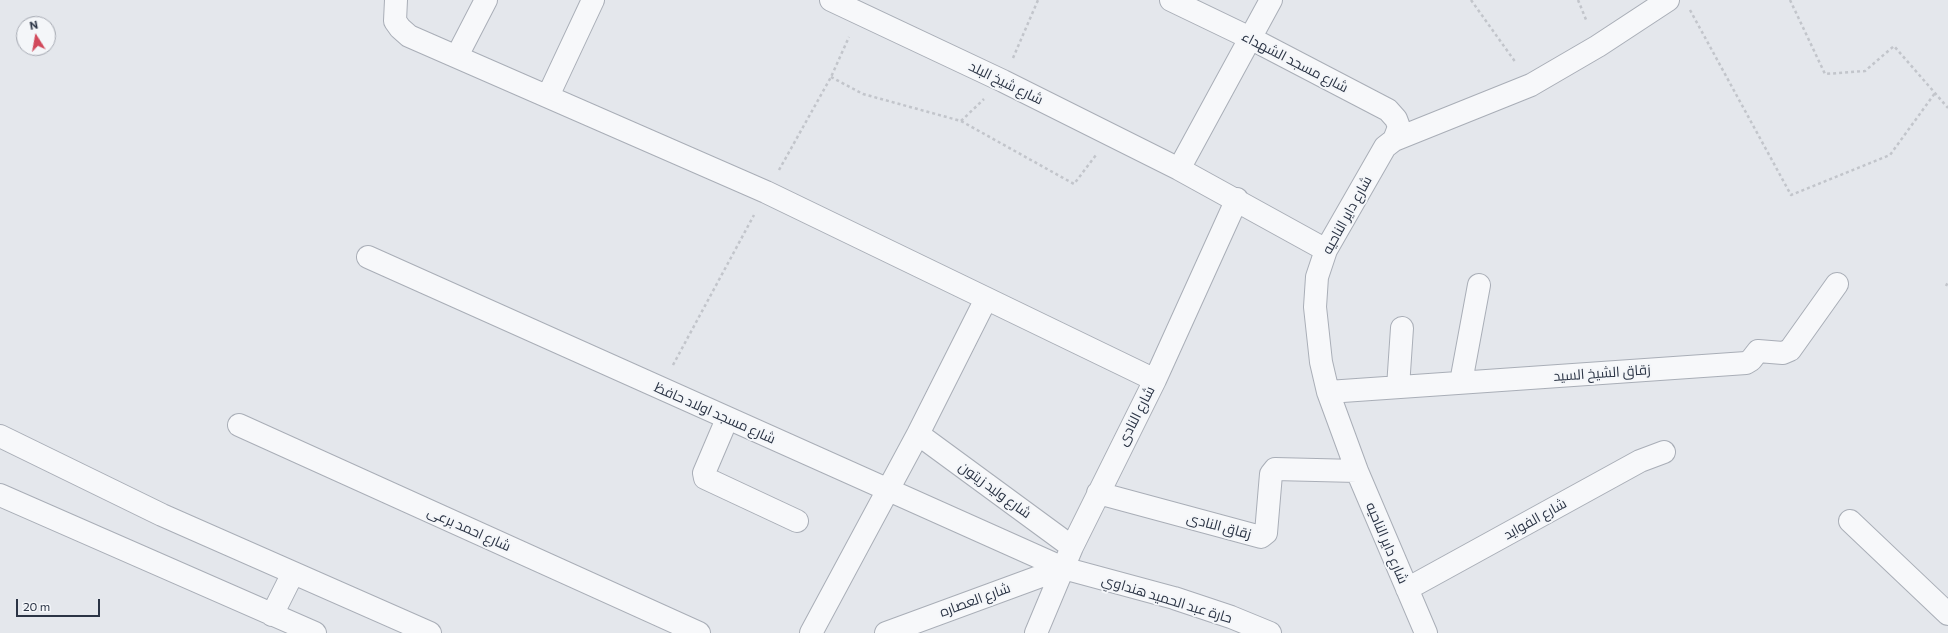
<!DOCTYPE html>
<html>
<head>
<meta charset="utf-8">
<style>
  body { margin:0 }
  #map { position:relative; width:1948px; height:633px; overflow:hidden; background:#e4e7ec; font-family:Commissioner,sans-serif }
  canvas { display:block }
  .north { position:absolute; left:16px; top:16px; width:40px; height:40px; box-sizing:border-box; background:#f4f6f9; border:1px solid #a4a8b1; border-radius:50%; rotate:349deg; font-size:11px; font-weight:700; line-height:16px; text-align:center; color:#2b3445 }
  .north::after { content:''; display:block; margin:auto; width:14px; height:18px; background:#d1495b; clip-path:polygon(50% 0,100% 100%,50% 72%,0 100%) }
  .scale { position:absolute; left:16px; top:599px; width:84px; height:18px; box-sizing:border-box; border:2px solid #2b3445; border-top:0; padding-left:5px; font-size:12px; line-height:14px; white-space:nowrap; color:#2b3445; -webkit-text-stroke:3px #f4f6f9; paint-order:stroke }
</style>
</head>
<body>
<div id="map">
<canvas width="1948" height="633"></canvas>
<div class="north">N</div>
<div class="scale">20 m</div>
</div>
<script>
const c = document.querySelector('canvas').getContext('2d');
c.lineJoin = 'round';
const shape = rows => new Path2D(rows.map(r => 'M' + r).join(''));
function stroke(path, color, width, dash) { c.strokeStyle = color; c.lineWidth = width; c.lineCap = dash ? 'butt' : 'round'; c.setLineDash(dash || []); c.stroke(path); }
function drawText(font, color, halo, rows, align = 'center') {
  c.font = font + ' Commissioner,Cairo,sans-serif'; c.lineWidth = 4; c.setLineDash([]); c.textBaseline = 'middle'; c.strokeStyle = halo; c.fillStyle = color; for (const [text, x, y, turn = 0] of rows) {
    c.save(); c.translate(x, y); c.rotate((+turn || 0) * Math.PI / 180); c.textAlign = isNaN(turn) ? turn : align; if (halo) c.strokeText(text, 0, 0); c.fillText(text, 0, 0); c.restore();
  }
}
const path = shape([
  [1471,0,1516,63],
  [1578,0,1587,22],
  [1790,0,1825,74,1865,71,1894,46,1948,108],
  [1690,10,1791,195,1890,155,1935,93],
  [1013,58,1038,0],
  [831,77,863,94,961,121,1074,184,1096,155],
  [961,121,984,99],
  [779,170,831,77,849,37],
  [1946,286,1948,282],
  [673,365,754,215]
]);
const street = shape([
  [396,0,395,21,400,28,409,36,766,192,1155,380],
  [831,0,1003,81,1179,169,1326,250],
  [1171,0,1250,38,1388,110,1396,119,1399,127,1394,140],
  [457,56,486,0],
  [548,96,593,0],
  [1179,169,1271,0],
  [368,257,1063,568,1174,598,1231,617,1270,633],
  [1461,382,1479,285],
  [1398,387,1402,328],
  [1328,392,1746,363,1751,360,1758,351,1783,353,1790,350,1837,284],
  [727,419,704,473,705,478,797,521],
  [239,425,699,633],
  [918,434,1072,547],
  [0,436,162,515,430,633],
  [1098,493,1261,537,1266,533,1271,474,1275,469,1357,471],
  [0,495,315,633],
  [1850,521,1948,614],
  [1407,589,1640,461,1664,452],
  [272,615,293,573],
  [811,633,918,434,986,299],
  [886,633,1063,568],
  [1036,633,1072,547,1155,380,1237,199],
  [1426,633,1357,471,1328,392,1321,362,1315,307,1317,277,1326,250,1385,147,1394,140,1531,85,1598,46,1668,0]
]);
const streetNames = [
  ["شارع مسجد الشهداء",1295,62,27],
  ["شارع شيخ البلد",1006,83,26],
  ["شارع داير الناحيه",1347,215,-61],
  ["زقاق الشيخ السيد",1602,373,-4],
  ["شارع مسجد اولاد حافظ",715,413,24],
  ["شارع النادى",1136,416,-63],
  ["شارع وليد زيتون",995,490,36],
  ["شارع الفوايد",1535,519,-29],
  ["زقاق النادى",1219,526,15],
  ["شارع احمد برعى",469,529,24],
  ["شارع داير الناحيه",1387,543,67],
  ["حارة عبد الحميد هنداوي",1167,599,17],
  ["شارع العصاره",975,600,-20]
];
stroke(street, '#a9aeb7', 24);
stroke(path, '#c2c5cb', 2.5, [3, 3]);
stroke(street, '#f7f8fa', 22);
drawText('14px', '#2b3445', '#f4f6f9', streetNames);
</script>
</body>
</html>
